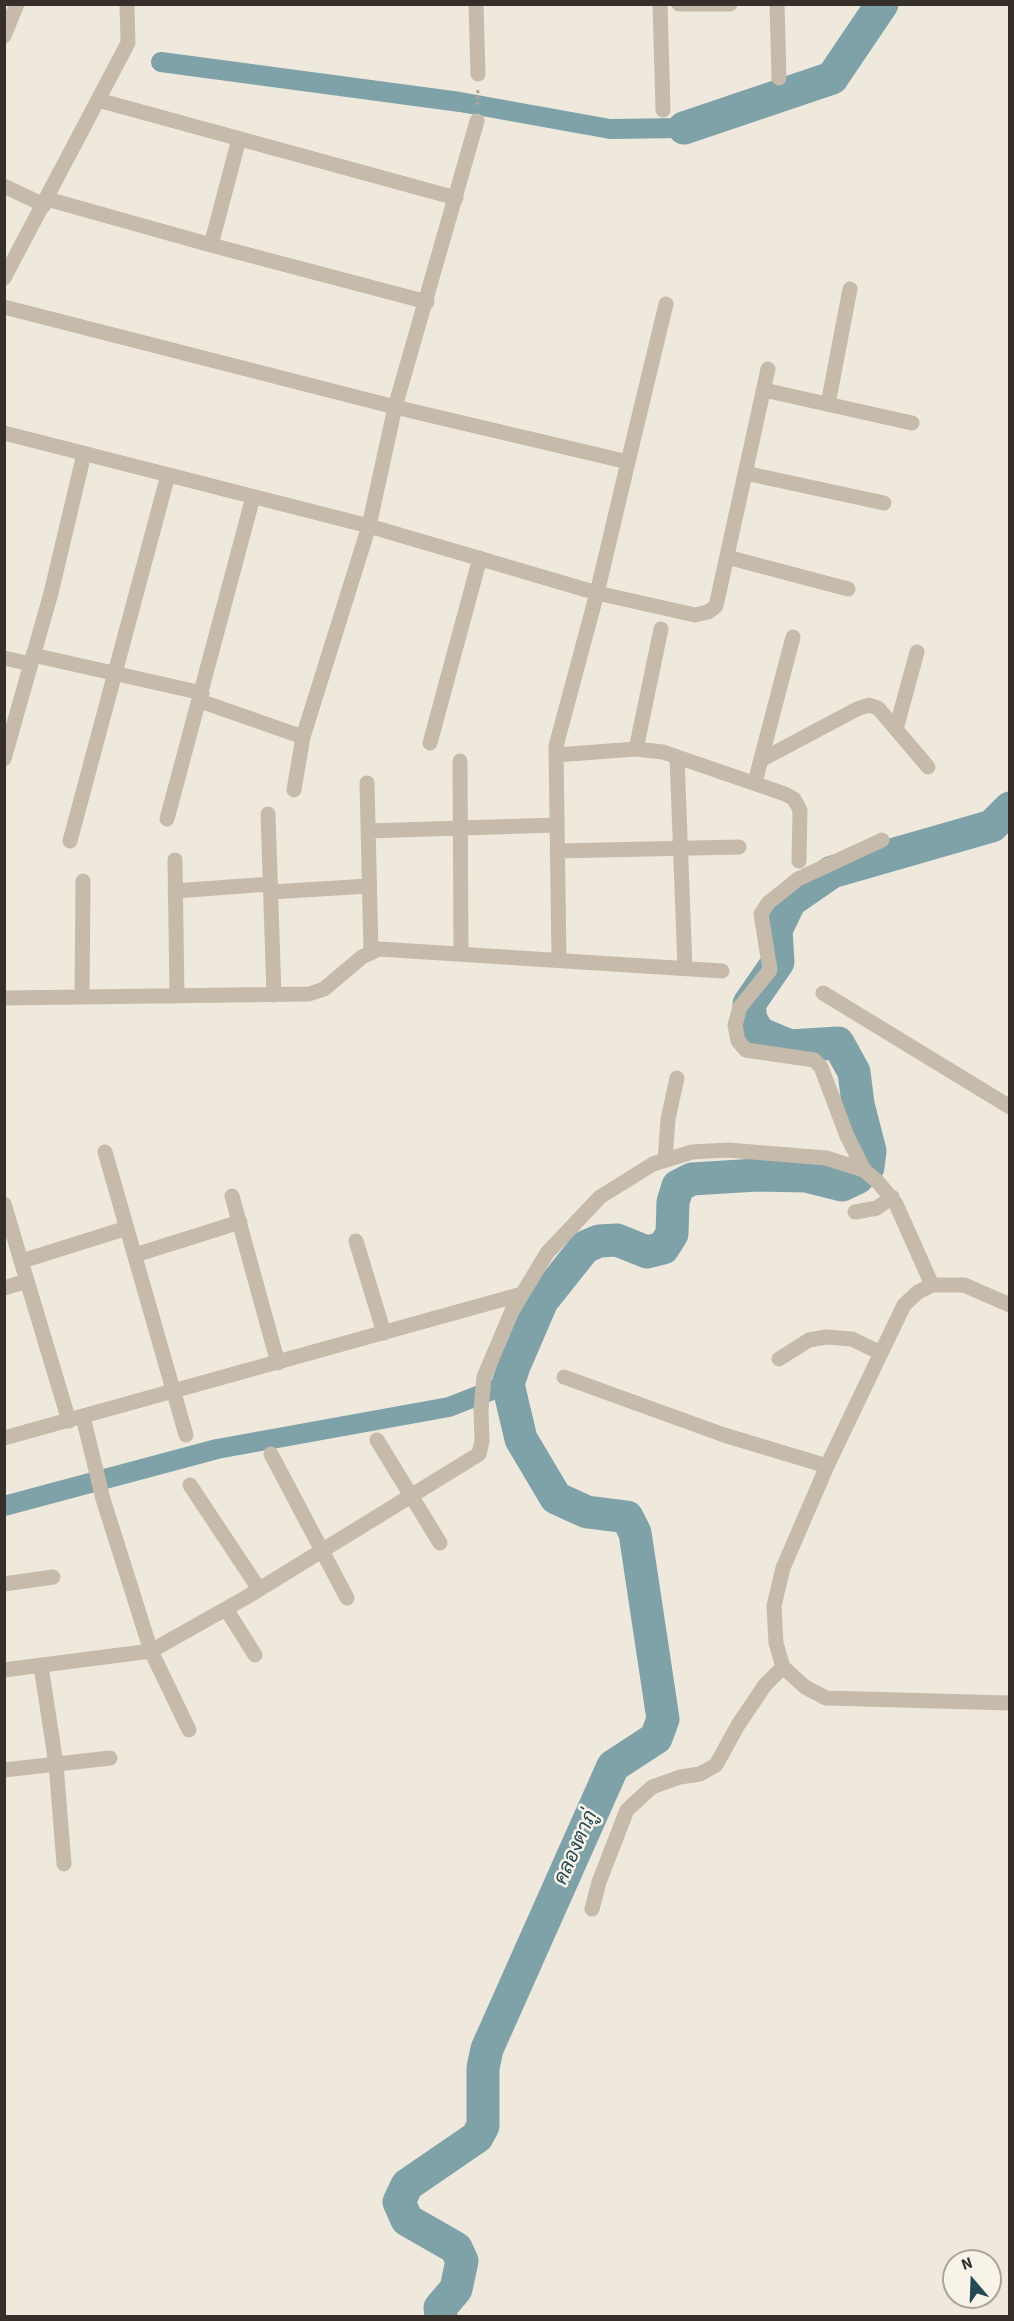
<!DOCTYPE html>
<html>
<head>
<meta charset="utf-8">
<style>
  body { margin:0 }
  #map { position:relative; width:1014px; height:2321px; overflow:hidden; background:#efe9dd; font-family:"Source Sans 3",sans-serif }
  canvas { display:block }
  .frame { position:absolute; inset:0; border:6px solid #352e29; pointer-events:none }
  .north { position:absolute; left:942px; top:2249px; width:60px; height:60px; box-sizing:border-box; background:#f8f3e9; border:2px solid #aaa49c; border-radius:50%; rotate:341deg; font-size:16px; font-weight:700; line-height:24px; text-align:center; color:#352e29 }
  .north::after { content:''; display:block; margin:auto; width:21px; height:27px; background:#234952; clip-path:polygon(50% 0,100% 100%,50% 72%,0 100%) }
</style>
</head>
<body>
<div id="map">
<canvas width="1014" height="2321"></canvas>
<div class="frame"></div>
<div class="north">N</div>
</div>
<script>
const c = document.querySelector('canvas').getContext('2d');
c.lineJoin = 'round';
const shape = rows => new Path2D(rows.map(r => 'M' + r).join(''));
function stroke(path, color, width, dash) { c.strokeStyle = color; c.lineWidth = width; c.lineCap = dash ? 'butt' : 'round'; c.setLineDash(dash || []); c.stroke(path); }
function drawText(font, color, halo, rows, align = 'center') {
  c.font = font + ' "Source Sans 3",Sarabun,sans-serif'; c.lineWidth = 5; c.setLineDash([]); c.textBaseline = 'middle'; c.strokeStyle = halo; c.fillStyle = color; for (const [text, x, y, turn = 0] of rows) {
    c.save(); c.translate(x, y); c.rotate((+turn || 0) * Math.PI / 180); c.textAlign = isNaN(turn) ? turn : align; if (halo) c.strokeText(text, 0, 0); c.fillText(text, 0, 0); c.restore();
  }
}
const canal = shape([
  [161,62,460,102,610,129,684,128],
  [4,1506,217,1449,449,1407,508,1384]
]);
const river = shape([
  [684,128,832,78,882,4],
  [441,2316,440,2308,456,2289,462,2261,456,2248,407,2220,399,2202,407,2185,477,2137,483,2126,483,2068,487,2049,613,1766,656,1738,663,1719,635,1533,627,1517,587,1512,556,1498,521,1439,508,1384,514,1366,542,1301,585,1247,599,1241,617,1240,647,1252,663,1248,672,1234,673,1202,678,1186,692,1179,757,1175,806,1176,842,1185,857,1178,868,1167,870,1151,858,1104,854,1072,838,1043,790,1046,759,1033,751,1020,749,1004,778,962,776,930,790,901,832,872,992,826,1010,808]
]);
const path = shape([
  [477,105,478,90]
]);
const minor = shape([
  [476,4,478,74],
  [660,4,663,110],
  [679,4,730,4],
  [777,4,779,78],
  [4,36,17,4],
  [98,100,456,198],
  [4,186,44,205],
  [47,199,211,245,427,302],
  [211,245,239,139],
  [4,278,128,43,127,4],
  [4,307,395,407,628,462,666,304],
  [764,390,912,423],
  [828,404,850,289],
  [4,433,369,526,597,593,695,615,708,612,716,606,768,369],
  [745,473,884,503],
  [727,557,848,589],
  [33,655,202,693],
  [4,658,31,664],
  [200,701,303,737],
  [896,729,917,652],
  [430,743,480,558],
  [636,749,661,629],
  [556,755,636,749,663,752,785,794,794,799,800,810,799,861],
  [677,757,685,968],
  [4,759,51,593,84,454],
  [761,760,857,709,869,705,878,708,928,767],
  [460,761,461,953],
  [755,782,793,637],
  [367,783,371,953],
  [294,790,303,737,369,526,395,407,477,121],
  [268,814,274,995],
  [167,819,253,497],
  [368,831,556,825],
  [70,841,168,475],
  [557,851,739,847],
  [175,860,177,996],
  [175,891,270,884],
  [271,892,369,886],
  [559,959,556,746,597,593,628,462],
  [823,993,1010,1107],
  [82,997,83,881],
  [4,998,309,994,324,989,362,957,379,949,722,971],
  [105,1152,186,1435],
  [665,1160,668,1119,677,1078],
  [864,1170,847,1136,821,1067,814,1060,746,1050,738,1041,735,1025,740,1007,770,970,761,914,768,903,798,879,882,840],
  [232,1196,278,1363],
  [4,1204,69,1421],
  [855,1212,877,1208,892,1197],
  [356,1241,384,1333],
  [135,1255,240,1222],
  [22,1261,127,1228],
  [4,1288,27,1281],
  [1010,1305,964,1285,932,1285,918,1292,904,1305,827,1466,783,1568,774,1606,776,1643,783,1667,805,1687,826,1698,1010,1703],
  [779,1359,809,1340,826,1337,852,1339,881,1353],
  [564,1377,724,1435,827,1466],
  [83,1417,103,1499,151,1651,189,1730],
  [4,1438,522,1294],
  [377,1440,440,1543],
  [271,1454,347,1598],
  [190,1485,259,1589],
  [4,1584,53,1577],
  [226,1609,255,1655],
  [41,1666,56,1764,64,1864],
  [4,1670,151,1651,245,1598,479,1454,482,1441,481,1410,484,1377,512,1311,547,1253,600,1197,653,1164,692,1152,728,1150,826,1158,864,1170,878,1182,896,1204,932,1285],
  [4,1770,110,1758],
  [592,1909,599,1882,627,1810,652,1787,680,1777,700,1774,716,1765,738,1725,765,1685,783,1667]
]);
const waterNames = [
  ["คลองตาภู่",577,1848,-66]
];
stroke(canal, '#7fa2a9', 20);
stroke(river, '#7fa2a9', 33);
stroke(path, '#b2a594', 3, [3, 3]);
stroke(minor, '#c6bbaa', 15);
drawText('italic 20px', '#234952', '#f8f3e9', waterNames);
</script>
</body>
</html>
